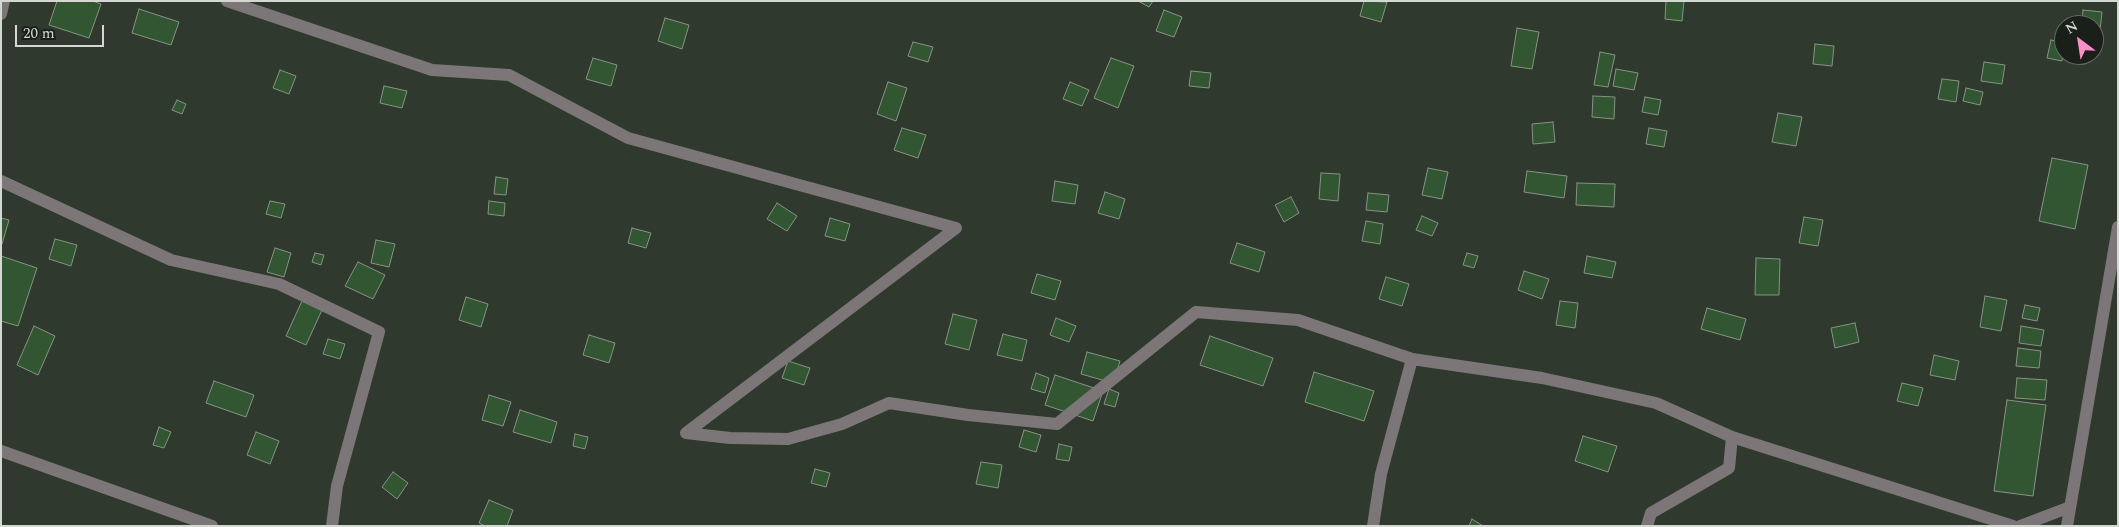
<!DOCTYPE html>
<html>
<head>
<meta charset="utf-8">
<style>
  body { margin:0 }
  #map { position:relative; width:2119px; height:527px; overflow:hidden; background:#2f392e; font-family:Spectral,serif }
  canvas { display:block }
  .frame { position:absolute; inset:0; border:2px solid #d3d9d2; pointer-events:none }
  .north { position:absolute; left:2054px; top:15px; width:50px; height:50px; box-sizing:border-box; background:#1a1f1a; border:1px solid #646964; border-radius:50%; rotate:329deg; font-size:14px; font-weight:700; line-height:20px; text-align:center; color:#d3d9d2 }
  .north::after { content:''; display:block; margin:auto; width:18px; height:22px; background:#f98fc9; clip-path:polygon(50% 0,100% 100%,50% 72%,0 100%) }
  .scale { position:absolute; left:15px; top:25px; width:89px; height:22px; box-sizing:border-box; border:2px solid #d3d9d2; border-top:0; padding-left:6px; font-size:15px; line-height:18px; white-space:nowrap; color:#d3d9d2; -webkit-text-stroke:4px #1a1f1a; paint-order:stroke }
</style>
</head>
<body>
<div id="map">
<canvas width="2119" height="527"></canvas>
<div class="frame"></div>
<div class="north">N</div>
<div class="scale">20 m</div>
</div>
<script>
const c = document.querySelector('canvas').getContext('2d');
c.lineJoin = 'round';
function paint(path, color) { c.fillStyle = color; c.fill(path, 'evenodd'); }
const shape = rows => new Path2D(rows.map(r => 'M' + r).join(''));
function stroke(path, color, width, dash) { c.strokeStyle = color; c.lineWidth = width; c.lineCap = dash ? 'butt' : 'round'; c.setLineDash(dash || []); c.stroke(path); }
const building = shape([
  [57,1,93,1,101,4,89,38,49,25,57,1],
  [1138,1,1153,1,1149,7,1138,1],
  [1364,1,1387,2,1381,22,1360,16,1364,1],
  [1666,1,1684,1,1682,21,1665,19,1666,1],
  [139,9,179,22,171,45,132,33,139,9],
  [1164,10,1182,17,1174,37,1156,31,1164,10],
  [2083,10,2102,12,2100,31,2094,30,2094,25,2082,25,2083,10],
  [665,18,689,25,682,49,658,41,665,18],
  [1517,28,1539,32,1532,69,1511,66,1517,28],
  [2051,40,2064,43,2062,61,2047,58,2051,40],
  [913,42,933,47,928,62,908,56,913,42],
  [1815,44,1834,46,1832,66,1813,64,1815,44],
  [1600,52,1615,55,1608,87,1594,85,1600,52],
  [593,58,617,65,611,86,586,79,593,58],
  [1111,58,1134,66,1118,108,1094,98,1111,58],
  [1984,62,2005,65,2002,84,1981,81,1984,62],
  [1616,69,1638,73,1634,90,1613,86,1616,69],
  [280,70,296,76,289,94,273,88,280,70],
  [1191,71,1211,73,1209,88,1189,86,1191,71],
  [1942,79,1959,81,1956,102,1938,99,1942,79],
  [888,82,907,88,896,121,877,114,888,82],
  [1070,82,1089,90,1082,106,1063,99,1070,82],
  [384,86,407,91,402,108,380,103,384,86],
  [1966,88,1983,92,1980,105,1963,101,1966,88],
  [1593,96,1615,97,1614,119,1592,117,1593,96],
  [1645,97,1661,100,1658,115,1642,112,1645,97],
  [177,100,186,104,182,114,172,110,177,100],
  [1778,113,1802,117,1796,146,1772,142,1778,113],
  [1553,122,1555,142,1533,144,1532,124,1553,122],
  [902,128,926,135,918,158,894,150,902,128],
  [1649,128,1667,131,1664,147,1646,144,1649,128],
  [2052,158,2088,165,2075,229,2039,221,2052,158],
  [1428,168,1448,172,1442,199,1422,195,1428,168],
  [1527,171,1567,176,1564,198,1524,192,1527,171],
  [1321,173,1340,174,1338,201,1319,199,1321,173],
  [496,177,508,179,506,195,494,194,496,177],
  [1055,181,1078,185,1075,204,1052,201,1055,181],
  [1577,183,1615,184,1614,207,1576,205,1577,183],
  [1105,192,1125,199,1119,219,1098,213,1105,192],
  [1368,193,1389,195,1387,212,1366,210,1368,193],
  [1291,197,1299,213,1284,222,1275,205,1291,197],
  [270,201,285,204,281,218,266,214,270,201],
  [489,201,505,203,504,216,488,214,489,201],
  [777,203,797,216,787,231,767,219,777,203],
  [1422,216,1438,223,1432,236,1416,230,1422,216],
  [1804,217,1823,220,1818,246,1799,243,1804,217],
  [1,218,9,220,2,244,1,244,1,218],
  [830,218,850,224,845,241,825,236,830,218],
  [1366,221,1383,224,1380,244,1362,241,1366,221],
  [632,228,651,233,646,248,628,243,632,228],
  [55,239,77,245,71,266,49,259,55,239],
  [376,240,395,244,389,267,371,263,376,240],
  [1237,243,1265,252,1259,272,1230,263,1237,243],
  [275,248,291,253,284,277,267,272,275,248],
  [315,253,324,255,321,265,312,262,315,253],
  [1467,253,1478,256,1474,268,1463,265,1467,253],
  [1,256,37,268,18,326,1,321,1,256],
  [1587,256,1616,262,1612,278,1584,273,1587,256],
  [1756,258,1780,259,1779,295,1755,295,1756,258],
  [358,262,385,275,373,299,345,286,358,262],
  [1524,271,1549,279,1542,299,1518,290,1524,271],
  [1037,274,1061,281,1055,300,1031,293,1037,274],
  [1386,277,1409,284,1402,306,1379,299,1386,277],
  [1985,296,2007,300,2001,331,1980,327,1985,296],
  [466,297,488,304,481,327,459,320,466,297],
  [302,301,322,310,306,345,286,336,302,301],
  [1560,301,1578,303,1575,328,1556,325,1560,301],
  [2025,305,2040,308,2037,321,2022,318,2025,305],
  [1707,308,1746,319,1740,340,1701,329,1707,308],
  [953,314,977,320,969,350,945,344,953,314],
  [1056,318,1076,326,1069,342,1050,335,1056,318],
  [1855,323,1859,342,1835,348,1831,328,1855,323],
  [34,326,55,336,38,375,17,365,34,326],
  [2021,326,2044,330,2041,346,2019,343,2021,326],
  [1003,334,1027,340,1022,361,997,355,1003,334],
  [589,335,615,343,609,363,583,355,589,335],
  [1210,336,1273,358,1263,386,1200,365,1210,336],
  [328,339,345,344,340,359,323,354,328,339],
  [2018,348,2041,351,2039,368,2016,366,2018,348],
  [1087,352,1120,361,1113,383,1081,374,1087,352],
  [1934,355,1959,361,1955,380,1930,375,1934,355],
  [788,361,810,368,804,385,782,378,788,361],
  [1314,372,1374,391,1364,421,1305,402,1314,372],
  [1036,373,1049,378,1045,393,1031,389,1036,373],
  [1055,375,1103,391,1093,421,1045,405,1055,375],
  [2017,378,2047,380,2045,400,2015,398,2017,378],
  [214,381,254,395,246,417,206,403,214,381],
  [1902,383,1923,388,1918,406,1897,401,1902,383],
  [1109,389,1119,393,1115,407,1104,404,1109,389],
  [489,395,511,402,503,426,482,420,489,395],
  [2007,400,2046,405,2033,496,1994,491,2007,400],
  [520,410,557,422,551,443,513,432,520,410],
  [159,427,171,432,164,448,153,445,159,427],
  [1024,430,1041,435,1036,452,1019,447,1024,430],
  [256,432,279,441,270,464,247,455,256,432],
  [575,434,588,437,585,449,573,446,575,434],
  [1583,436,1617,446,1608,472,1575,461,1583,436],
  [1059,444,1072,447,1069,461,1056,459,1059,444],
  [981,462,1002,465,998,488,976,484,981,462],
  [815,469,830,473,826,487,811,483,815,469],
  [393,472,408,483,397,499,382,487,393,472],
  [489,500,513,510,507,526,485,526,479,523,489,500],
  [1472,519,1483,526,1469,526,1472,519]
]);
const minor = shape([
  [227,1,432,70,509,75,628,138,956,228,686,433,730,438,788,439,842,424,889,403,968,415,1057,424,1196,312,1298,320,1412,359,1381,474,1373,526],
  [1,14,4,1],
  [1,181,171,260,279,284,379,332,337,486,332,526],
  [1412,359,1542,378,1656,403,1732,437],
  [1,451,212,526],
  [1647,526,1651,513,1729,468,1732,437,2013,526],
  [2020,526,2070,507],
  [2067,526,2118,227]
]);
paint(building, '#325631');
stroke(building, '#879386', 1);
stroke(minor, '#7d7679', 12);
</script>
</body>
</html>
